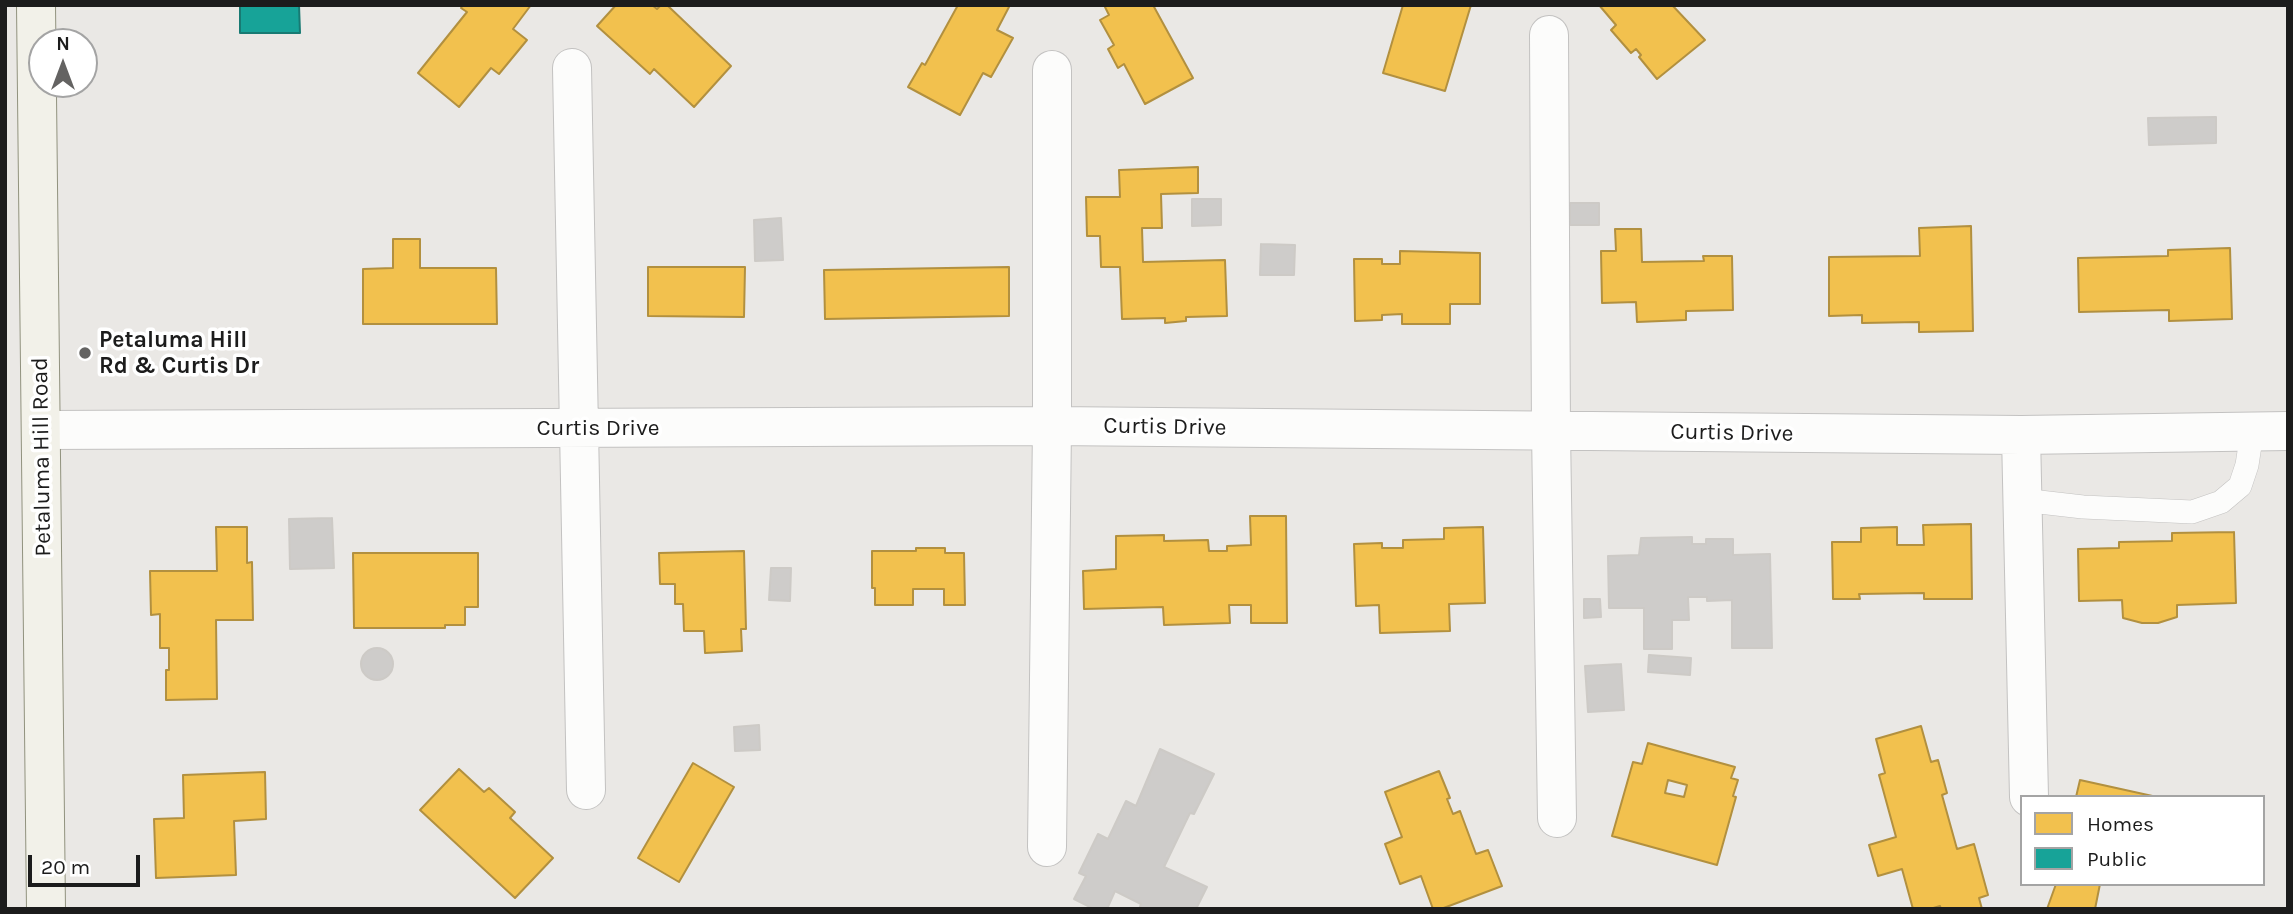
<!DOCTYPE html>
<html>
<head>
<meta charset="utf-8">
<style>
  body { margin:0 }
  #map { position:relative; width:2293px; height:914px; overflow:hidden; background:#eae8e5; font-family:Karla,sans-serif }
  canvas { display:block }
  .frame { position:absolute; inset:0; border:7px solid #1c1c1c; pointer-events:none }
  .legend { position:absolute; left:2020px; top:795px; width:245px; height:91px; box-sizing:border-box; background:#fff; border:2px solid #a4a4a4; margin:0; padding:9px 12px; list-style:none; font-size:21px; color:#1c1c1c }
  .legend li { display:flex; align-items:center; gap:14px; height:35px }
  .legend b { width:35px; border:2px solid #a4a4a4 }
  .north { position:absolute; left:28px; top:28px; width:70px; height:70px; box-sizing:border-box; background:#fff; border:2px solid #a4a4a4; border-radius:50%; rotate:0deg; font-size:19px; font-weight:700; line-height:28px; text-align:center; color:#1c1c1c }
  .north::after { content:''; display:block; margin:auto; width:24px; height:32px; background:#646362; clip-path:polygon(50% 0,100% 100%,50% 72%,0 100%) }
  .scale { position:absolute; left:28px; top:855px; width:112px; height:32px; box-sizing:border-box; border:4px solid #1c1c1c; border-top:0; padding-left:9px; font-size:21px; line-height:24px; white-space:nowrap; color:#1c1c1c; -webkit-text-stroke:5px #fff; paint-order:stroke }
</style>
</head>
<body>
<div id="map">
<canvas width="2293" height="914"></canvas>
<div class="frame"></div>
<ul class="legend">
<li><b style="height:19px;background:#f2c14e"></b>Homes</li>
<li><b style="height:19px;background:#17a398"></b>Public</li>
</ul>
<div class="north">N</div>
<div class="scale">20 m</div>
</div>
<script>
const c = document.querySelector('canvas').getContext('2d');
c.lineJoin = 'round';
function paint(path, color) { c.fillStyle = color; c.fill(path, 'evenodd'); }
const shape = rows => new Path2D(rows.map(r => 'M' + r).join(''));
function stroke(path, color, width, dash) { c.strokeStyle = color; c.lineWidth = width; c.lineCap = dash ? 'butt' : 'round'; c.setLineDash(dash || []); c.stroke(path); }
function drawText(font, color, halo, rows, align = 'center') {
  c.font = font + ' Karla,sans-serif'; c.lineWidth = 7; c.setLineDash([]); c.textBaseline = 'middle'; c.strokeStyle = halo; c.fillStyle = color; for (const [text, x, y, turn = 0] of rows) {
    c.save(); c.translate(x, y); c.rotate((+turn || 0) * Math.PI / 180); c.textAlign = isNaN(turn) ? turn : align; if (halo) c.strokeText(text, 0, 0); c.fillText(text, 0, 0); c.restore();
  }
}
const homes = shape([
  [463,5,531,5,513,29,527,40,499,74,491,68,459,107,418,73,467,12,461,8,463,5],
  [616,5,652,5,657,9,661,5,667,5,731,66,694,107,654,69,650,74,597,26,616,5],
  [958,5,1010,5,997,30,1013,38,991,77,983,73,960,115,908,87,922,63,925,65,958,5],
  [1104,5,1153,5,1193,78,1145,104,1124,64,1118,68,1108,49,1114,45,1100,20,1109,15,1104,5],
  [1403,5,1471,5,1445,91,1383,73,1403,5],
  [1599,5,1672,5,1705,40,1657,79,1639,57,1641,55,1636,49,1631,53,1611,30,1616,25,1599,5],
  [1198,167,1198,193,1161,194,1162,228,1142,228,1143,262,1225,260,1227,316,1186,317,1186,321,1165,323,1165,318,1122,319,1120,267,1101,267,1100,236,1087,236,1086,197,1120,197,1119,170,1198,167],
  [1971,226,1973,331,1919,332,1919,322,1862,323,1862,315,1829,316,1829,257,1920,256,1919,228,1971,226],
  [1615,229,1641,229,1642,262,1704,261,1703,256,1732,256,1733,310,1686,311,1686,320,1637,322,1636,302,1602,303,1601,251,1616,251,1615,229],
  [393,239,420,239,420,268,496,268,497,324,363,324,363,269,393,268,393,239],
  [2230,248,2232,319,2169,321,2169,310,2079,312,2078,258,2168,256,2168,250,2230,248],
  [1400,251,1480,253,1480,304,1450,304,1450,324,1402,324,1402,314,1382,315,1382,320,1355,321,1354,259,1382,259,1382,264,1400,264,1400,251],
  [648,267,745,267,744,317,648,316,648,267],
  [1009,267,1009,316,825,319,824,270,1009,267],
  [1250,516,1286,516,1287,623,1251,623,1251,605,1229,605,1230,623,1164,625,1163,607,1084,609,1083,571,1116,569,1116,536,1164,535,1164,541,1208,540,1209,551,1227,551,1227,546,1251,545,1250,516],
  [1971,524,1972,599,1924,599,1924,593,1859,594,1860,599,1833,599,1832,542,1861,542,1861,528,1897,527,1897,545,1924,545,1923,525,1971,524],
  [216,527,247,527,247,563,252,562,253,620,216,620,217,699,166,700,166,670,169,670,169,648,160,648,160,614,151,615,150,571,217,571,216,527],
  [1483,527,1485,603,1449,604,1450,631,1380,633,1379,605,1356,606,1354,544,1382,543,1382,548,1403,548,1403,540,1444,539,1444,528,1483,527],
  [2234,532,2236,603,2177,605,2177,617,2158,623,2142,623,2123,618,2122,600,2079,601,2078,549,2119,548,2119,542,2172,541,2172,533,2234,532],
  [916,548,945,548,945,553,964,553,965,605,944,605,944,589,913,589,913,605,875,605,875,588,872,588,872,551,916,551,916,548],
  [744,551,746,629,741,629,742,651,705,653,704,631,684,631,683,604,675,604,675,584,660,584,659,553,744,551],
  [353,553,478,553,478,607,465,607,465,625,445,625,445,628,354,628,353,553],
  [1921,726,1931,762,1938,760,1947,793,1942,795,1957,849,1974,844,1988,895,1979,898,1982,909,1941,909,1940,906,1930,909,1913,909,1902,869,1878,876,1869,845,1896,837,1879,775,1885,773,1876,739,1921,726],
  [1648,743,1735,767,1731,778,1738,780,1733,796,1736,797,1717,865,1612,836,1633,762,1642,764,1648,743],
  [1668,780,1687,785,1684,797,1665,793,1668,780],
  [693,763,734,787,679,882,638,858,693,763],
  [459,769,484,792,489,788,515,812,510,818,553,858,515,898,420,810,459,769],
  [1439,771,1450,798,1447,799,1453,814,1460,811,1476,854,1488,850,1502,886,1441,909,1433,909,1421,876,1400,884,1385,844,1402,837,1385,792,1439,771],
  [265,772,266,819,234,821,236,875,156,878,154,819,184,818,183,775,265,772],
  [2080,780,2157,797,2076,797,2080,780],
  [2056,884,2100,884,2095,909,2047,909,2056,884]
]);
const public = shape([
  [240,5,299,5,300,33,240,33,240,5]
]);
const building = shape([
  [2216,117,2216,143,2149,145,2148,118,2216,117],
  [1192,199,1221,199,1221,225,1192,226,1192,199],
  [1570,203,1599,203,1599,225,1570,225,1570,203],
  [781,218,783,260,755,261,754,220,781,218],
  [1261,244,1295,245,1294,275,1260,275,1261,244],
  [332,518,334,568,290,569,289,519,332,518],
  [1692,537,1692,544,1706,544,1706,539,1733,539,1733,555,1770,554,1772,648,1732,648,1732,600,1707,601,1707,597,1688,597,1689,620,1672,620,1672,649,1644,649,1644,608,1609,608,1608,556,1639,555,1641,538,1692,537],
  [771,568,791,568,790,601,769,600,771,568],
  [1584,599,1600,599,1601,617,1584,618,1584,599],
  '361 664a16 16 0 1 1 32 0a16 16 0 1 1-32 0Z',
  [1649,655,1691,658,1690,675,1648,672,1649,655],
  [1621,664,1624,710,1588,712,1585,666,1621,664],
  [759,725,760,750,735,751,734,727,759,725],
  [1160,749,1214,774,1194,814,1190,813,1164,867,1207,887,1196,909,1139,909,1141,904,1115,891,1107,909,1094,909,1074,899,1086,876,1079,873,1098,834,1108,839,1126,801,1136,806,1160,749]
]);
const service = shape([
  [2022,500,2083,507,2192,512,2221,502,2240,486,2247,465,2252,432]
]);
const minor = shape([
  [1549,35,1551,431,1557,818],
  [572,68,586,790],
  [43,430,1052,426,2021,435,2288,431],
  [2021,435,2029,797],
  [1047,847,1052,426,1052,70]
]);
const secondary = shape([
  [36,5,46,909]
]);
const markers = [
  [85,353,7,"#646362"]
];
const poiNames = [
  ["Petaluma Hill",99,340],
  ["Rd & Curtis Dr",99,366]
];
const streetNames = [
  ["Curtis Drive",1165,427,1],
  ["Curtis Drive",598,428],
  ["Curtis Drive",1732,433,1],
  ["Petaluma Hill Road",42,457,-91]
];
paint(homes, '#f2c14e');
stroke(homes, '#b2903f', 2);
paint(public, '#17a398');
stroke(public, '#187a73', 2);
paint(building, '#ceccca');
stroke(building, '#cdcac6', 2);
stroke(service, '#c3c2c1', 24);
stroke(minor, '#c3c2c1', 40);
stroke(secondary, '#91927e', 40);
stroke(service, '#fcfcfb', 23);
stroke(minor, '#fcfcfb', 38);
stroke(secondary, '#f2f1e9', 38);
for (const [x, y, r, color] of markers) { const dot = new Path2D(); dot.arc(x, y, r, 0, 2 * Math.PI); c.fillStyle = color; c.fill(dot); stroke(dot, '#fff', 2.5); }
drawText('bold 23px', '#1c1c1c', '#fff', poiNames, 'left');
drawText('23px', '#1c1c1c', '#fff', streetNames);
</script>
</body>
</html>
